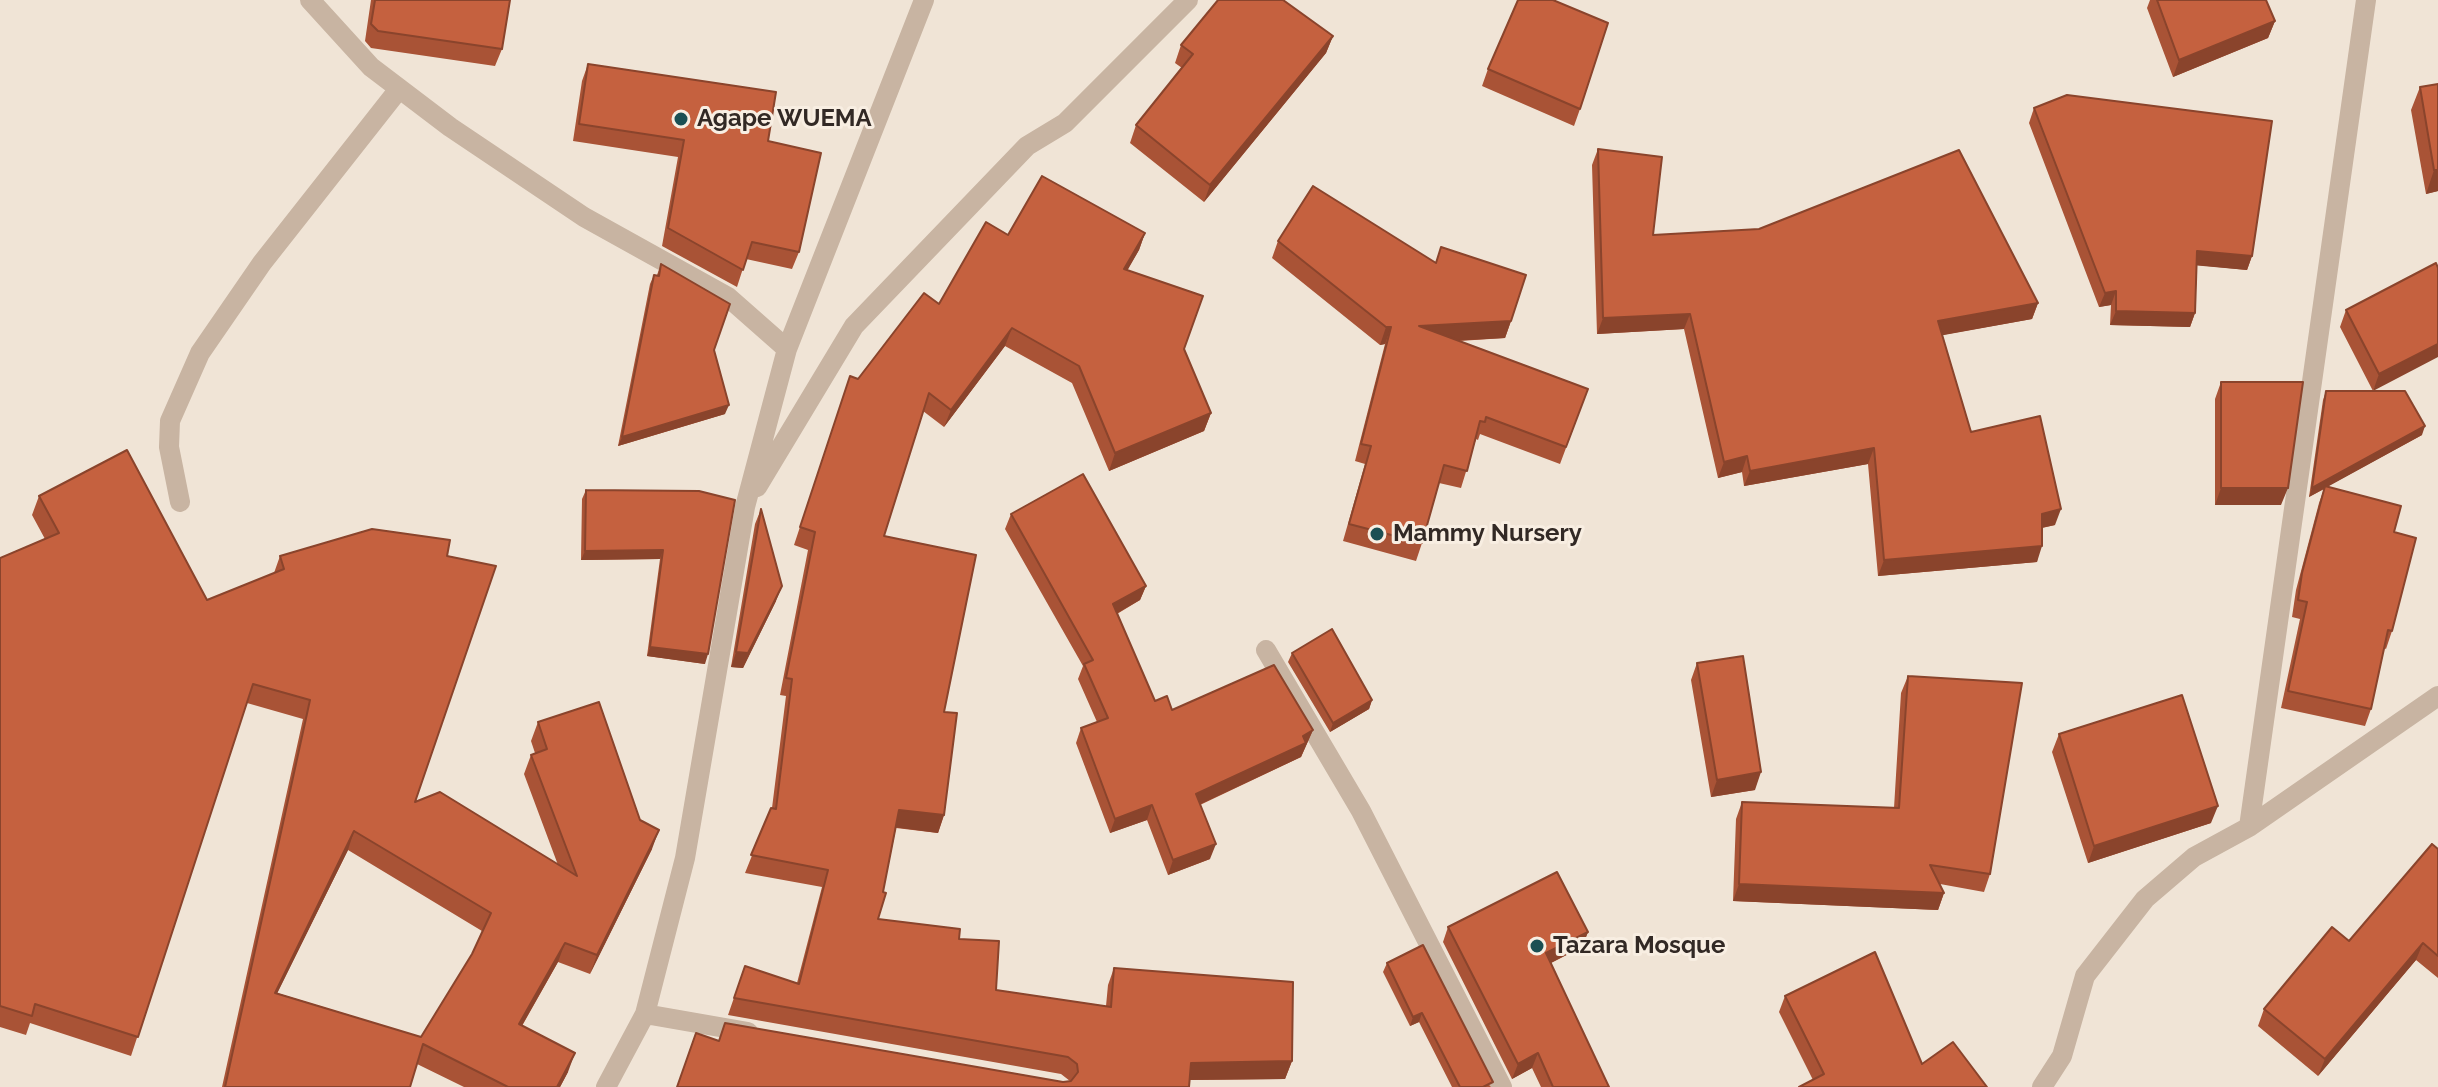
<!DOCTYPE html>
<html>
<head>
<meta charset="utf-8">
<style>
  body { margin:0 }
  canvas { display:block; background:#f0e4d6 }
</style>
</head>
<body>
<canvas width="2438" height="1087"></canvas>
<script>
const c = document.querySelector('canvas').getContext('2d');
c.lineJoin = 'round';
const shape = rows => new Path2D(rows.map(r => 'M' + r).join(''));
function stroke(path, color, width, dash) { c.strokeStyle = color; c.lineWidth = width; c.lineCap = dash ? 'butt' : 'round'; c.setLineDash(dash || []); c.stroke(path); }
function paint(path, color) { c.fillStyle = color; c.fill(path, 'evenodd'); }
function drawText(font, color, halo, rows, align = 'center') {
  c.font = font + ' Raleway,sans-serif'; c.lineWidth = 6; c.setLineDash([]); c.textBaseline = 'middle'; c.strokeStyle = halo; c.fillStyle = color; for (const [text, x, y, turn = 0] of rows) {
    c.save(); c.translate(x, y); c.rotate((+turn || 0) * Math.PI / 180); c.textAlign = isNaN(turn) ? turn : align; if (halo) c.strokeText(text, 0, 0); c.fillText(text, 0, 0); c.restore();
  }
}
const minor = shape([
  [310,0,371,67,450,127,584,217,728,297,787,349],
  [757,487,854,326,1027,146,1065,123,1188,0],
  [180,502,169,447,170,421,200,353,262,263,399,89],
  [1266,650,1361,811,1502,1087],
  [2249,827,2366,0],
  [645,1014,748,1032],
  [606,1087,645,1014,685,858,745,507,787,349,924,0],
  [2042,1087,2062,1056,2085,976,2145,899,2194,857,2249,827,2438,696]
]);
const wall = shape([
  [371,0,510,0,502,49,495,66,371,48,365,41],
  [2150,0,2266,0,2275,21,2268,38,2173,77,2147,8],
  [1333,36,1326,53,1204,202,1130,143,1136,125,1182,68,1175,63,1181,45],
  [588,64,768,141,799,252,792,269,746,259,737,287,662,246,678,157,573,141,582,81],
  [1488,69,1580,109,1574,126,1482,86],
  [2420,87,2438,191,2426,194,2411,110],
  [2034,108,2252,256,2247,270,2197,265,2195,313,2190,327,2110,325,2111,305,2099,307,2029,123],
  [1598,149,1653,235,2038,303,2032,319,1942,335,1971,432,2055,525,2042,528,2037,562,1878,576,1868,464,1744,486,1742,472,1718,478,1684,329,1597,334,1592,165],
  [1042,176,1145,233,1139,250,1127,270,1203,296,1184,349,1211,413,1204,431,1109,471,1072,383,1005,346,944,427,923,411,884,536,976,555,944,712,957,713,944,815,938,833,896,828,883,892,886,893,878,919,960,929,959,939,999,941,996,990,1106,1006,1108,985,1114,968,1293,982,1292,1061,1285,1079,1190,1080,1189,1087,677,1087,696,1033,719,1041,725,1023,1063,1082,1070,1081,1061,1074,728,1015,745,966,797,983,822,887,745,873,771,808,772,808,786,696,780,695,808,550,794,545,850,376,858,379,924,293,939,304,986,222,1008,235],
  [1278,241,1511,321,1505,338,1459,341,1588,389,1560,464,1480,434,1478,440,1476,439,1461,488,1439,483,1422,543,1416,561,1343,541,1365,464,1355,461,1385,344,1380,345,1272,258],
  [2436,263,2373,391,2422,435,2328,486,2394,532,2392,631,2386,649,2384,648,2371,709,2365,726,2281,708,2300,619,2292,617,2296,590,2319,503,2324,489,2309,497,2323,400,2326,391,2373,391,2340,327,2346,310],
  [661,264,714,350,725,414,618,446,650,284,654,275,657,275],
  [2221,382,2281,505,2215,505,2215,399],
  [586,490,699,491,705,664,647,656,660,559,581,560,582,499],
  [39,496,207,600,274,573,280,556,415,802,558,865,524,774,531,755,535,753,531,741,538,722,640,820,652,849,590,974,558,962,522,1026,568,1072,560,1087,464,1087,417,1064,410,1087,222,1087,303,719,247,703,131,1056,30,1023,26,1035,0,1027,0,558,45,539,32,515],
  [348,850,482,931,472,954,421,1037,277,993],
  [761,509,776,601,743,668,731,667,755,524],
  [1011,514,1146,586,1140,600,1117,614,1155,701,1172,710,1313,730,1301,757,1200,805,1210,859,1168,875,1147,820,1110,833,1076,743,1081,728,1097,722,1078,679,1083,666,1005,529],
  [1292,653,1372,700,1369,709,1330,732,1288,662],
  [1697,663,1755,790,1711,797,1691,680],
  [1908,676,1990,874,1984,892,1940,884,1944,893,1938,910,1733,901,1736,819,1742,802,1894,808,1901,693],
  [2059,734,2211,823,2088,863,2052,752],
  [2438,849,2438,978,2416,960,2318,1076,2258,1026,2264,1009,2349,941],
  [1448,927,1588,932,1582,947,1551,963,1609,1087,1541,1087,1532,1068,1512,1079,1443,942],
  [1387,963,1491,1087,1452,1087,1419,1022,1410,1026,1383,972],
  [1785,996,1922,1064,1813,1080,1779,1012]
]);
const shadedWall = shape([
  [2275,21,2268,38,2173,77,2179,60],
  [1333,36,1326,53,1204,202,1210,185],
  [2434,170,2438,170,2438,191,2426,194],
  [1145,233,1139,250,1118,287,1124,269],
  [2197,251,2252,256,2247,270,2192,265],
  [2116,291,2111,305,2099,307,2105,293],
  [2038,303,2032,319,1933,337,1938,321],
  [2116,311,2195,313,2190,327,2110,325],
  [1690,314,1684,329,1597,334,1603,318],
  [1511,321,1505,338,1413,343,1419,326],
  [1386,327,1391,327,1385,344,1380,345],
  [1012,328,1005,346,944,427,951,410],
  [2438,344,2438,357,2373,391,2379,374],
  [729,405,725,414,618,446,622,437],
  [1211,413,1204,431,1109,471,1115,453],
  [2425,426,2422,435,2309,497,2312,488],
  [1874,448,1868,464,1744,486,1750,471],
  [1747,456,1742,472,1718,478,1724,462],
  [2221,488,2288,488,2281,505,2215,505],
  [2061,509,2055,525,2036,529,2042,514],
  [2042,546,2037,562,1878,576,1884,560],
  [663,550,660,559,581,560,585,551],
  [782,586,776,601,743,668,731,667,736,652],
  [1146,586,1140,600,1107,619,1113,604],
  [650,647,708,654,705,664,647,656],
  [1372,700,1369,709,1330,732,1333,723],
  [1313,730,1301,757,1190,809,1196,794],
  [1761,772,1755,790,1711,797,1717,780],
  [1152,805,1147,820,1110,833,1115,819],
  [2218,806,2211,823,2088,863,2094,846],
  [899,810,944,815,938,833,893,827],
  [659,830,652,849,590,974,597,955],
  [354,831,348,850,268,1012,275,993],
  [1216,844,1210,859,1168,875,1173,860],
  [1739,884,1944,893,1938,910,1733,901],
  [1588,932,1582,947,1541,968,1546,953],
  [565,943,558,962,512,1043,519,1024],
  [2423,943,2416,960,2318,1076,2325,1059],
  [1422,1013,1419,1022,1410,1026,1413,1017],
  [575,1053,568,1072,560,1087,557,1087],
  [1538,1053,1532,1068,1512,1079,1518,1064],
  [1292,1061,1285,1079,1185,1080,1191,1063]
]);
const building = shape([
  [375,0,510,0,502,49,378,31,371,24,375,0],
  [1218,0,1283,0,1333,36,1210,185,1136,125,1193,54,1181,45,1218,0],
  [1518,0,1553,0,1608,23,1580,109,1488,69,1518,0],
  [2157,0,2266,0,2275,21,2179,60,2157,0],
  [588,64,776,92,768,141,821,153,799,252,752,242,743,270,668,228,684,140,579,124,588,64],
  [2438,84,2438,170,2434,170,2420,87,2438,84],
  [2067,95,2272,121,2252,256,2197,251,2195,313,2116,311,2116,291,2105,293,2034,108,2067,95],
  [1598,149,1662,157,1653,235,1759,229,1959,150,2038,303,1938,321,1971,432,2040,416,2061,509,2042,514,2042,546,1884,560,1874,448,1750,471,1747,456,1724,462,1690,314,1603,318,1598,149],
  [1042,176,1145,233,1124,269,1203,296,1184,349,1211,413,1115,453,1079,366,1012,328,951,410,929,393,884,536,976,555,944,712,957,713,944,815,899,810,883,892,886,893,878,919,960,929,959,939,999,941,996,990,1111,1007,1114,968,1293,982,1292,1061,1191,1063,1189,1087,677,1087,696,1033,719,1041,725,1023,1063,1082,1071,1081,1078,1072,1077,1064,1068,1057,734,998,745,966,799,984,828,870,751,855,771,808,776,809,792,679,786,678,815,532,800,527,850,376,858,379,924,293,939,304,986,222,1008,235,1042,176],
  [1313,186,1436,263,1441,247,1526,275,1511,321,1419,326,1588,389,1566,447,1486,417,1485,422,1480,421,1467,471,1444,465,1422,543,1349,524,1371,446,1361,444,1391,327,1386,327,1278,241,1313,186],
  [2436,263,2438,268,2438,344,2379,374,2346,310,2436,263],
  [661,264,730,304,714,350,729,405,622,437,654,275,659,276,661,264],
  [2221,382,2303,382,2288,488,2221,488,2221,382],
  [2326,391,2405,391,2425,426,2312,488,2326,391],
  [127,450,207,600,284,569,280,556,372,529,450,540,447,556,496,566,415,802,440,792,577,876,531,755,547,749,538,722,599,702,640,820,659,830,597,955,565,943,519,1024,575,1053,557,1087,508,1087,423,1044,410,1087,225,1087,310,700,253,684,138,1037,35,1004,32,1016,0,1006,0,558,59,533,39,496,127,450],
  [354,831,491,913,472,954,421,1037,275,993,354,831],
  [1083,474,1146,586,1113,604,1155,701,1167,696,1172,710,1274,665,1313,730,1303,736,1306,743,1196,794,1216,844,1173,860,1152,805,1115,819,1081,728,1108,718,1084,664,1093,660,1011,514,1083,474],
  [2325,486,2401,506,2394,532,2416,538,2392,631,2388,630,2371,709,2288,691,2307,602,2298,600,2302,573,2325,486],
  [586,490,699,491,735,500,708,654,650,647,663,550,585,551,586,490],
  [761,509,782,586,748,653,736,652,761,509],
  [1332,629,1372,700,1333,723,1292,653,1332,629],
  [1743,656,1761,772,1717,780,1697,663,1743,656],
  [1908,676,2022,683,1990,874,1930,865,1944,893,1739,884,1742,802,1899,808,1908,676],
  [2182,695,2218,806,2094,846,2059,734,2182,695],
  [2432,844,2438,849,2438,956,2423,943,2325,1059,2264,1009,2332,927,2349,941,2432,844],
  [1557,872,1588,932,1546,953,1609,1087,1553,1087,1538,1053,1518,1064,1448,927,1557,872],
  [1423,945,1493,1082,1483,1087,1460,1087,1422,1013,1413,1017,1387,963,1423,945],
  [1875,952,1922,1064,1953,1042,1987,1087,1799,1087,1824,1074,1785,996,1875,952]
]);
const markers = [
  [681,119,8,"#1b4f53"],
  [1377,534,8,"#1b4f53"],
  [1537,946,8,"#1b4f53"]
];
const poiNames = [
  ["Agape WUEMA",697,119],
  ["Mammy Nursery",1393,534],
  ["Tazara Mosque",1553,946]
];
stroke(minor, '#c8b4a2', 20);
paint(wall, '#a95336');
paint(shadedWall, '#8a442c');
paint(building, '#c5613f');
stroke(building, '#8a442c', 2);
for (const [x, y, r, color] of markers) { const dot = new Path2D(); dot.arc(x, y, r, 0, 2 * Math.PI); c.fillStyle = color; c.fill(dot); stroke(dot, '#f8eee2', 3); }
drawText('bold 24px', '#322925', '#f8eee2', poiNames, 'left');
</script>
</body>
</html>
